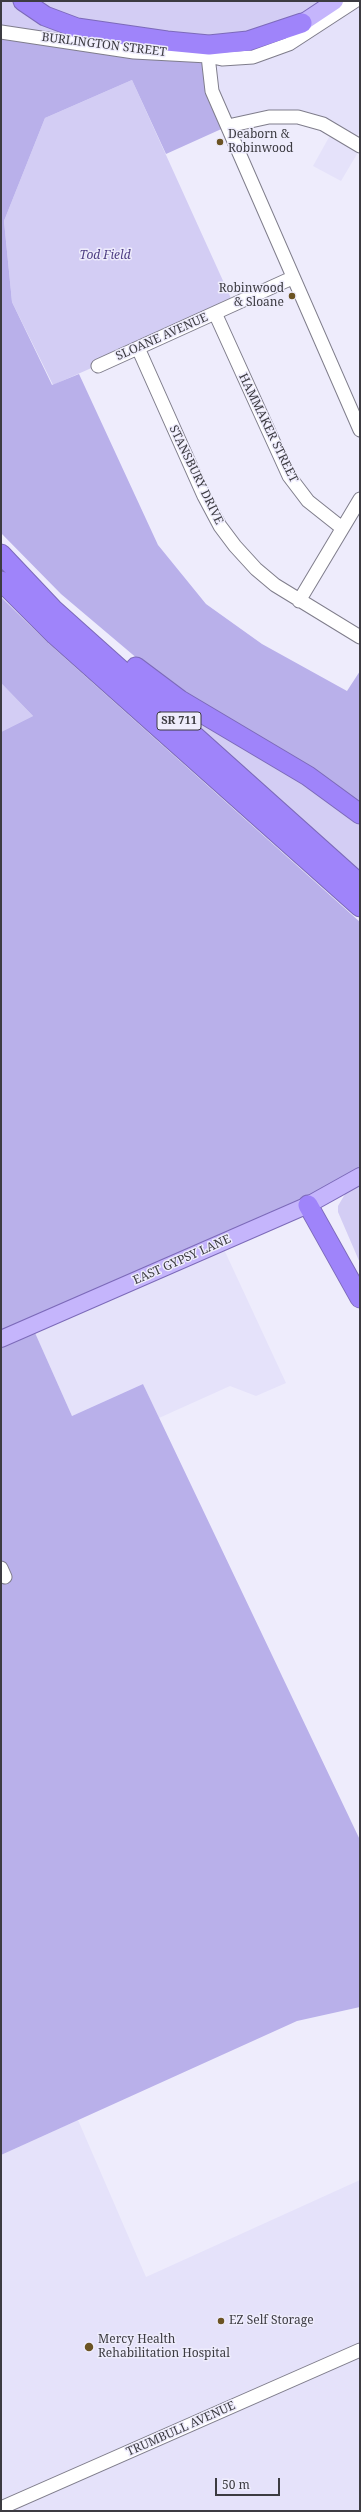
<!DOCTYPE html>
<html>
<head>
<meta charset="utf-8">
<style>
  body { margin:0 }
  #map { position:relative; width:361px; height:2512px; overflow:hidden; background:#eeecfc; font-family:"Noto Serif",serif }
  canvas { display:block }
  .frame { position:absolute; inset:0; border:2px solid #3c3b41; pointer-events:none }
  .scale { position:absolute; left:215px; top:2478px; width:65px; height:18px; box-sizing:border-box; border:2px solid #3c3b41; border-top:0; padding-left:5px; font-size:12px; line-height:14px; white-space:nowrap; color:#3c3b41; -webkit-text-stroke:3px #eeecfc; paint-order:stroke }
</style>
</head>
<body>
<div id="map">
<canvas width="361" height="2512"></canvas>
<div class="frame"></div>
<div class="scale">50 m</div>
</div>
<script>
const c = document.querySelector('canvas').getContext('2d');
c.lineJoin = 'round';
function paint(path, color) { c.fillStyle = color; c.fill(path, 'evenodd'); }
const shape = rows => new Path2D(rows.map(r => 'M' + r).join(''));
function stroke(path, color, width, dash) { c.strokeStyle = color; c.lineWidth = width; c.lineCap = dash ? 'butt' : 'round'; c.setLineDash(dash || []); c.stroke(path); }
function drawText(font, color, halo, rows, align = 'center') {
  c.font = font + ' "Noto Serif",serif'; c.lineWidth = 3; c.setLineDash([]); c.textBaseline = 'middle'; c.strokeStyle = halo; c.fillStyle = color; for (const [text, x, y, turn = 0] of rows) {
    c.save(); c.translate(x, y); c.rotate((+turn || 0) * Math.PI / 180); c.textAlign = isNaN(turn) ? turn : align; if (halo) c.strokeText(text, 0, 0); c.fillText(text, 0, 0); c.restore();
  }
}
const built = shape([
  [337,1,360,1,360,132,353,142,360,149,341,181,313,166,333,130,298,117,228,126,208,56],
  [221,1243,286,1383,256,1396,230,1386,159,1418,143,1384,72,1416,32,1326],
  [78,2120,146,2277,360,2180,360,2511,1,2511,1,2155]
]);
const green = shape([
  [1,1,335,1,247,47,1,32],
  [132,80,234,305,53,385,12,302,4,221,45,118],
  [1,683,33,716,1,732],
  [167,700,360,819,360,872],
  [360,1176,360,1263,338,1212,338,1206,345,1194,356,1184]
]);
const forest = shape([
  [1,33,208,56,228,126,166,154,132,80,45,118,4,221,12,302,52,385,79,374,158,545,206,604,262,644,347,691,360,671,360,807,158,676,61,594,1,533],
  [1,597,47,642,360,922,360,1176,32,1326,72,1416,143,1384,360,1840,360,2007,297,2021,1,2155,1,732,33,716,1,683]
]);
const minor = shape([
  [1,32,134,52,208,56,222,59,253,57,289,44,355,1],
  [208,56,212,91,360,430],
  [228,126,269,117,298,117,323,124,360,146],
  [215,313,289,476,308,501,342,528],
  [138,348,204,496,220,526,235,546,256,569,275,585,360,637],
  [98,366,292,278],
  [299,601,360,499],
  [1,1568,5,1577],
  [1,2508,360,2350]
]);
const major = shape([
  [302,23,335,1],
  [1,1339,308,1205,360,1176]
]);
const highway = shape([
  [23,1,45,16,77,28,167,41,209,45,248,41,302,23],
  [1,554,53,609,360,884],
  [1,581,55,635,360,907],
  [136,667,180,700,308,776,360,814],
  [308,1205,360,1298]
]);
const markers = [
  [220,142,4,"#6b5323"],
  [292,296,4,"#6b5323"],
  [221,2321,4,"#6b5323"],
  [89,2347,5,"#6b5323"]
];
const shields = [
  [179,721,44]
];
const shieldNames = [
  ["SR 711",179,721]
];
const streetNames = [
  ["BURLINGTON STREET",104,45,7],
  ["SLOANE AVENUE",162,337,-24],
  ["HAMMAKER STREET",268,428,64],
  ["STANSBURY DRIVE",196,475,64],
  ["EAST GYPSY LANE",182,1260,-24],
  ["TRUMBULL AVENUE",181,2429,-24]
];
const poiNames = [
  ["Deaborn &",228,135],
  ["Robinwood",228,149],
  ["Robinwood",284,289,"right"],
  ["& Sloane",284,303,"right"],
  ["EZ Self Storage",229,2321],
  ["Mercy Health",98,2340],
  ["Rehabilitation Hospital",98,2354]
];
const parkNames = [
  ["Tod Field",105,256]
];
paint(built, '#e5e2fa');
paint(green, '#d3cdf4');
paint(forest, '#b9b0ea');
stroke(minor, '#7f7d8b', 15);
stroke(major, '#7c6ab9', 18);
stroke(highway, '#7c6ab9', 21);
stroke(minor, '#fff', 13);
stroke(major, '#c5b5fc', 16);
stroke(highway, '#9f84fa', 19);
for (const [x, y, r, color] of markers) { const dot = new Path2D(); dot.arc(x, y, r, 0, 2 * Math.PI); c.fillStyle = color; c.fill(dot); stroke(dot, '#eeecfc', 1.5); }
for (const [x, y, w] of shields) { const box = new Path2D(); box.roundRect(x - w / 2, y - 9, w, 18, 3); c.fillStyle = '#eeecfc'; c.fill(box); stroke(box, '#3c3b41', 1); }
drawText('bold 11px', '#3c3b41', null, shieldNames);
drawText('12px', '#3c3b41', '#eeecfc', streetNames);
drawText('12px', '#3c3b41', '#eeecfc', poiNames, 'left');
drawText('italic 12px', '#504085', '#eeecfc', parkNames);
</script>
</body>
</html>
